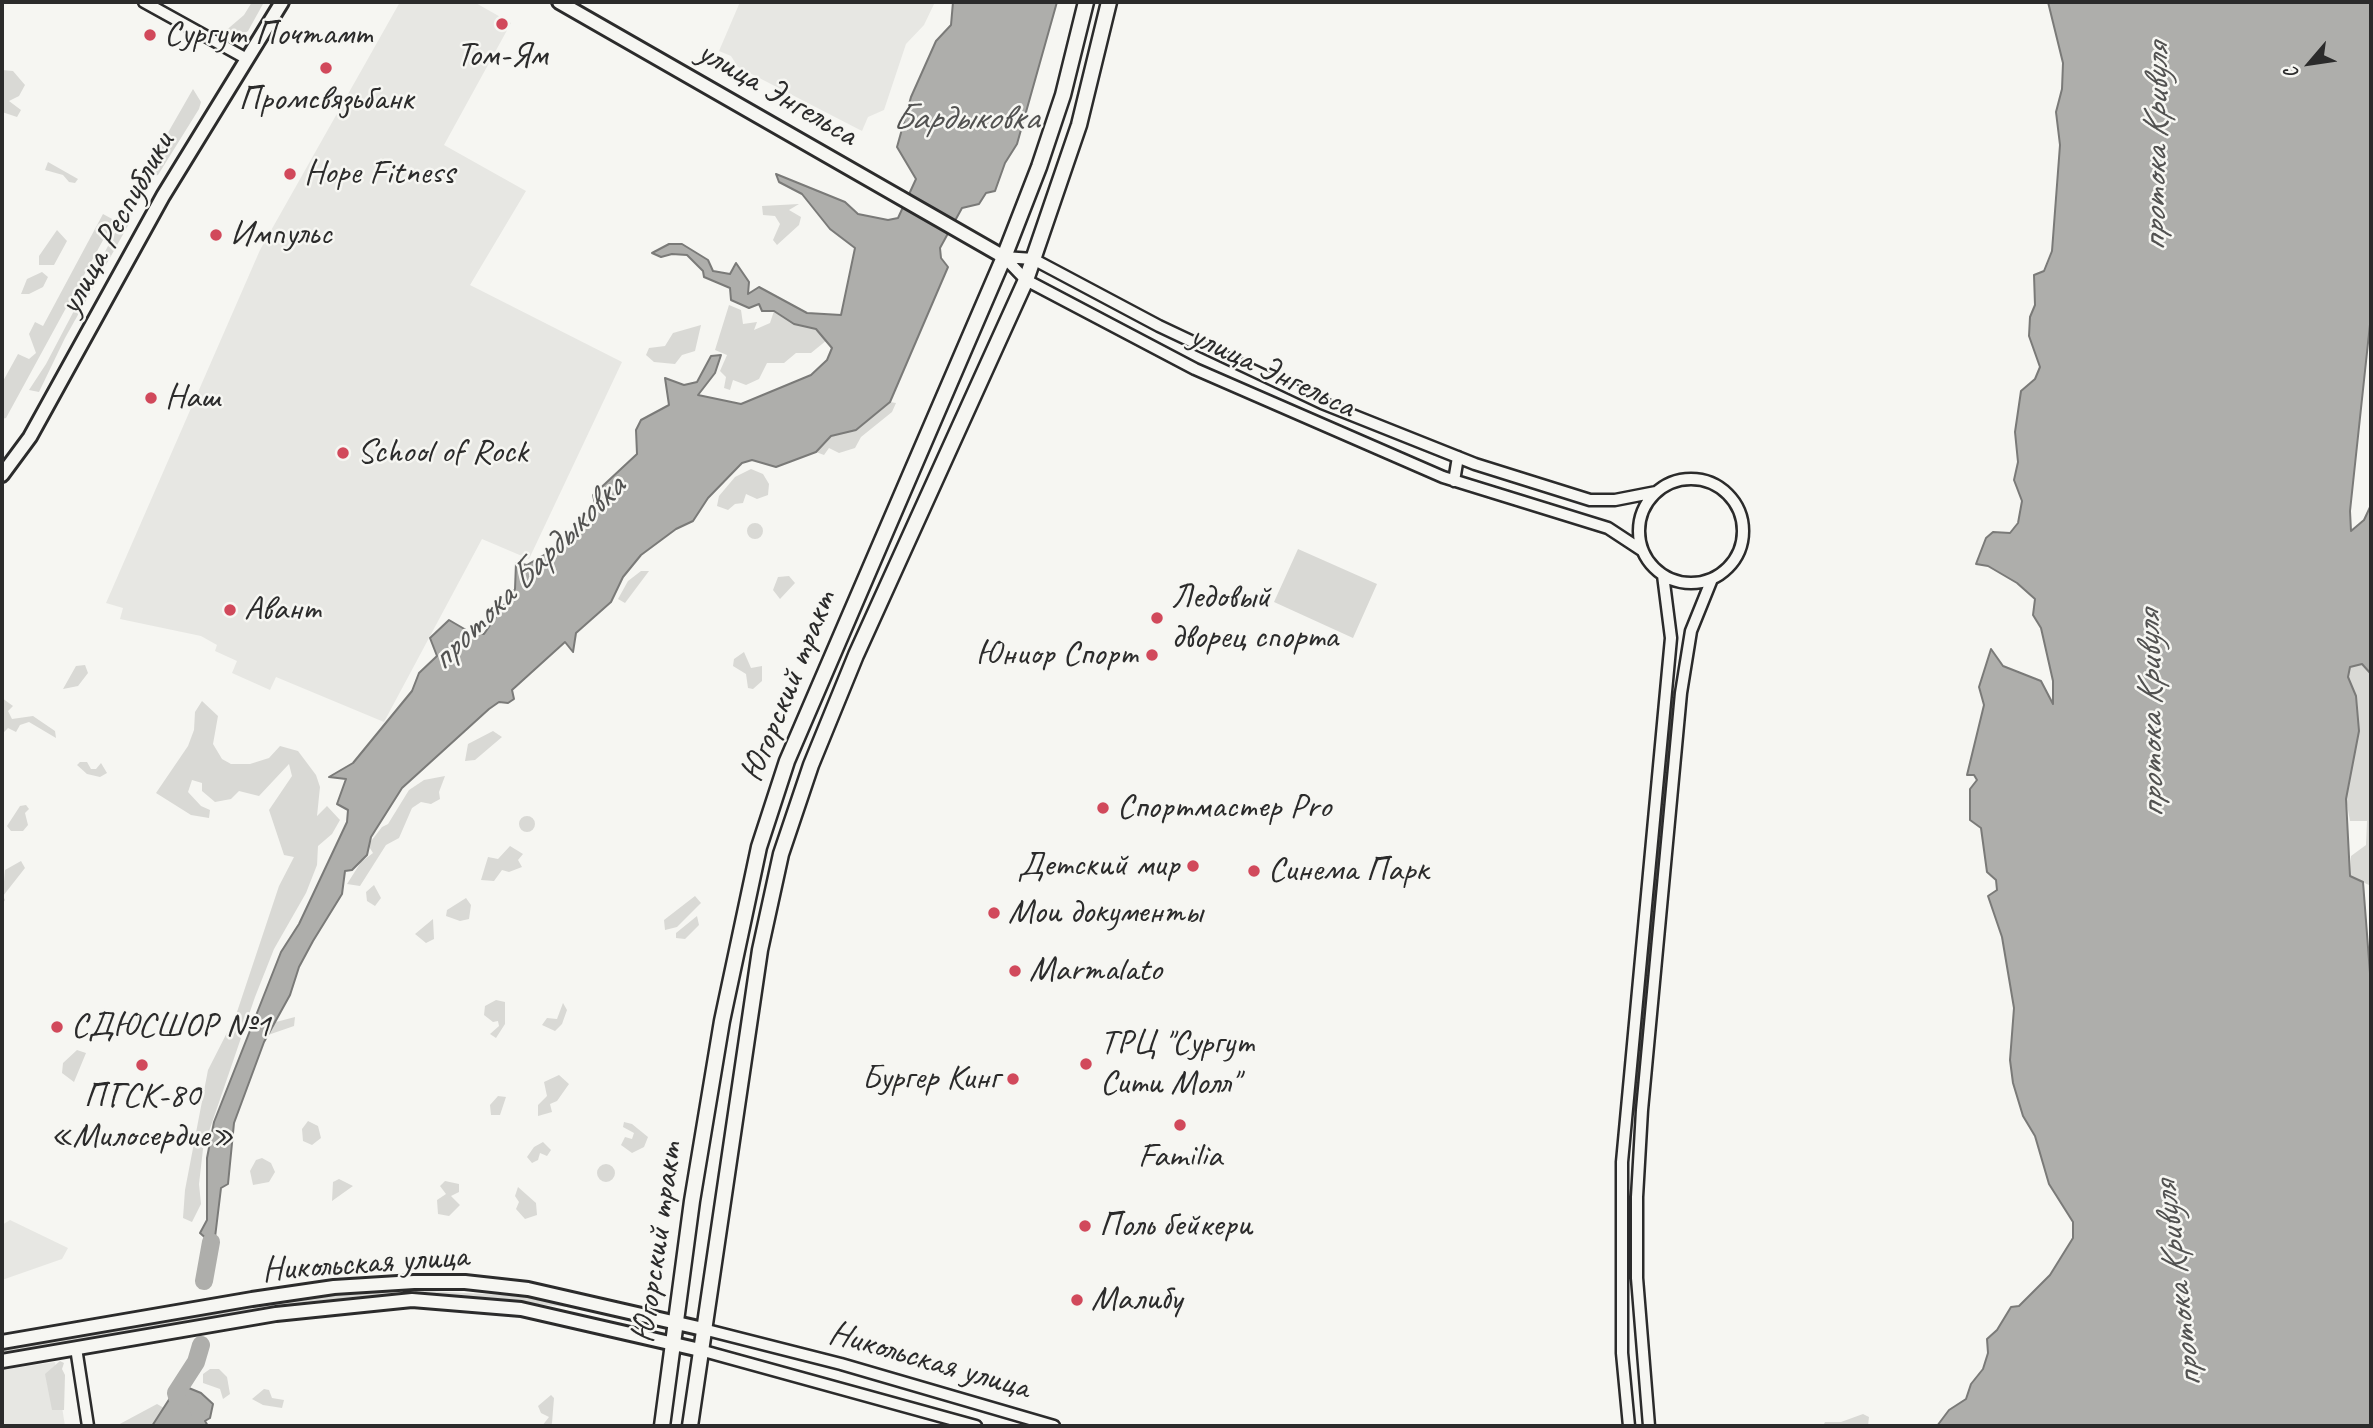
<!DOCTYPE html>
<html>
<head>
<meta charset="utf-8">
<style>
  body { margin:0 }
  #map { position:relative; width:2373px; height:1428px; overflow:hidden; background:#f6f6f2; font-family:Caveat,sans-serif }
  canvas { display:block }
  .frame { position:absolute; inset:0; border:4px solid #2b2b2b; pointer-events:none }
  .north { position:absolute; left:2275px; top:28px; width:70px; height:70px; -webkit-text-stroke:5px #f6f6f2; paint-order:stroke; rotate:241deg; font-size:19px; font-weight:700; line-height:28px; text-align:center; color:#2b2b2b }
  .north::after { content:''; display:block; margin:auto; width:24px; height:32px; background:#2b2b2b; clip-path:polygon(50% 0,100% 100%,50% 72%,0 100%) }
</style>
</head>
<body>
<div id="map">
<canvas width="2373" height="1428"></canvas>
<div class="frame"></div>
<div class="north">С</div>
</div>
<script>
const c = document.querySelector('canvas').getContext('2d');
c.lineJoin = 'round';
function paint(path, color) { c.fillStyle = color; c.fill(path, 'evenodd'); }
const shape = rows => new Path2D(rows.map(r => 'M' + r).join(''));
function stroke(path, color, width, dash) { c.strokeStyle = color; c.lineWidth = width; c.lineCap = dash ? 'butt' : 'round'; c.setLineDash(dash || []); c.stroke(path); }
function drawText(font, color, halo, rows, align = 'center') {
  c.font = font + ' Caveat,sans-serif'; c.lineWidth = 5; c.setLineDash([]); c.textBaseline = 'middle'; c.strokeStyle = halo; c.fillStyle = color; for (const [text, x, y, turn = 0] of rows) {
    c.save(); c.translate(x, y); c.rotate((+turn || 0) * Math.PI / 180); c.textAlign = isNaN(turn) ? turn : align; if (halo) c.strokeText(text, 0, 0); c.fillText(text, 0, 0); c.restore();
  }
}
const built = shape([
  [400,2,474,2,511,23,444,145,526,191,470,285,622,362,529,559,482,539,384,722,276,677,270,690,232,673,237,661,215,651,217,645,201,636,120,619,123,608,106,603,260,250],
  [740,2,935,2,924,25,906,44,884,110,868,117,862,131,738,67,731,56,719,51],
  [10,1220,68,1248,62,1259,2,1280,2,1225],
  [55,1362,65,1426,2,1426,2,1370]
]);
const green = shape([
  [252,2,263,4,248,31,235,39,223,33,244,15],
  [2,70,13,71,25,85,19,96,9,101,21,110,17,117,2,112],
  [193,89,201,102,199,109,158,175,151,176,146,171],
  [48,162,78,179,75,183,69,182,63,175,45,170],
  [799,204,789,210,801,217,799,225,777,245,773,240,780,224,775,216,763,215,762,206],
  [103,214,114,220,6,418,2,419,2,383,18,354,29,359,36,353,29,334,35,322,43,326],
  [126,221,130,222,65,338,39,392,29,390,46,364,118,227],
  [57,230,67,241,54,265,39,265,39,256],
  [42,272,48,277,43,287,29,294,21,294,27,279],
  [729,305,741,310,743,324,757,322,754,330,770,323,774,311,794,324,816,329,827,340,811,353,796,353,784,363,767,363,759,379,746,385,733,380,730,390,724,388,726,377,720,371,727,355,715,350],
  [701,325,695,351,682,355,675,364,654,362,646,355,649,348,665,346,673,333],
  [890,402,896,403,892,412,861,437,855,448,839,453,829,448,824,455,816,452,831,436,856,430],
  [751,469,763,474,769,484,768,495,757,499,746,494,743,503,735,504,728,510,717,506,719,496,735,477],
  '747 531a8 8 0 1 1 16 0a8 8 0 1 1-16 0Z',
  [1298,549,1377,584,1353,638,1274,602],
  [641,571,649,571,625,603,618,599,628,581],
  [789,576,795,583,780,599,773,590,778,577],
  [744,652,751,668,762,666,762,681,753,689,748,688,746,674,733,666,734,659],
  [2362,664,2371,674,2371,886,2350,876,2351,856,2366,845,2367,821,2350,821,2346,799,2356,696,2348,677,2350,667],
  [85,665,88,673,78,686,63,689,76,666],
  [2,698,13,706,8,711,12,719,33,716,55,731,56,738,29,722,20,725,16,732,8,728,2,734],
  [202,701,218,716,213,744,222,759,231,764,250,764,269,758,280,746,298,751,316,775,320,787,317,816,327,806,340,820,332,834,318,846,317,865,306,893,274,949,255,997,203,1149,199,1184,201,1204,192,1222,183,1218,185,1190,208,1070,236,1015,279,886,294,857,284,855,269,810,292,776,289,764,259,796,239,791,231,799,215,802,202,791,202,783,192,780,188,792,201,806,210,810,209,818,191,815,156,793,188,746,194,730,195,712],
  [493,731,502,737,475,760,465,761,468,744],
  [80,762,87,762,91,769,96,769,101,763,107,773,100,777,87,774,77,765],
  [445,776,439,792,440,799,431,804,421,802,412,808,399,838,386,845,360,886,347,884,361,862,373,853,368,845,382,827,388,824,409,790,424,780],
  [26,805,29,809,25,813,28,825,23,831,11,831,7,826,20,806],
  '519 824a8 8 0 1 1 16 0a8 8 0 1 1-16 0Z',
  [510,846,523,854,518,860,522,867,509,872,502,870,494,881,481,880,488,857,498,859],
  [21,861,25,868,3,896,5,900,2,905,5,870],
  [374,885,381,898,375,906,367,901,366,892],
  [695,896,701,903,677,927,665,930,664,920],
  [466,898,471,905,469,919,460,921,446,916,447,910],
  [697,916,699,925,685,939,676,938,676,933],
  [433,919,434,939,426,943,415,934],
  [496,1000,505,1002,505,1024,496,1038,490,1034,499,1026,498,1021,493,1022,484,1015,485,1006],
  [563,1003,567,1010,562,1024,555,1031,542,1025,547,1018,557,1019],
  [295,1017,294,1026,268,1035,276,1022],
  [77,1050,86,1053,74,1082,62,1073,63,1063],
  [559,1075,569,1084,557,1101,550,1104,552,1112,538,1116,538,1105,547,1096,544,1082],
  [498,1096,506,1097,500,1115,491,1115,490,1105],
  [308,1121,318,1126,321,1138,312,1145,303,1141,302,1129],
  [624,1122,632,1124,648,1137,644,1147,632,1153,621,1145,625,1137,632,1139,634,1133,623,1127],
  [543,1142,551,1150,547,1156,540,1153,538,1160,532,1163,527,1157,534,1147],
  [262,1158,271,1163,275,1172,269,1182,253,1185,250,1171,256,1160],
  '597 1173a9 9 0 1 1 18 0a9 9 0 1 1-18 0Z',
  [339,1179,353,1186,332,1201,333,1182],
  [445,1181,459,1184,459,1192,451,1196,460,1205,449,1216,438,1214,437,1200,446,1194,440,1186],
  [518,1187,536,1203,537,1215,525,1219,516,1209,519,1202,515,1196],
  [407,1290,505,1295,541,1299,578,1308,451,1296,393,1296,245,1315,2,1356,2,1350,320,1296],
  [60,1361,64,1363,62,1369,65,1375,64,1410,52,1410,45,1374],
  [210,1369,219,1369,227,1377,230,1394,223,1399,220,1389,203,1383,203,1374],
  [264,1389,269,1390,272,1398,284,1400,282,1408,263,1405,252,1399],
  [551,1395,554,1398,552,1423,551,1426,542,1426,549,1417,541,1413,538,1406],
  [157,1404,164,1408,152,1426,116,1426],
  [1863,1414,1869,1417,1868,1426,1823,1426,1825,1422,1841,1422]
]);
const water = shape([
  [953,2,1057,2,1017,144,1005,163,995,191,986,193,979,204,962,208,940,248,941,258,948,267,890,402,856,430,831,436,816,452,776,467,752,460,742,463,708,498,693,521,676,529,641,555,623,577,611,602,576,633,573,652,565,642,512,690,514,699,508,703,499,702,489,709,402,788,371,837,367,855,352,870,345,871,342,894,313,941,299,967,290,995,264,1042,234,1123,228,1184,221,1188,213,1254,205,1263,209,1241,200,1233,207,1220,207,1158,214,1122,281,952,299,924,347,822,348,810,337,804,346,779,329,777,353,763,412,691,419,673,437,656,430,638,449,620,473,634,484,634,515,589,516,563,527,565,549,552,557,553,565,540,577,532,595,504,593,495,637,454,636,430,641,420,669,405,665,378,684,385,697,382,711,356,721,355,715,373,698,395,741,404,811,375,827,360,832,348,816,329,794,324,774,311,762,311,759,304,749,308,731,300,730,288,704,277,703,271,687,255,672,254,661,257,652,253,669,244,682,244,708,260,713,271,730,274,736,263,749,282,748,294,759,287,807,313,841,315,855,248,830,229,802,194,779,182,776,174,845,202,858,214,888,220,898,218,916,179,897,147,911,97,936,41,951,25,953,2],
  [2048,2,2371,2,2371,315,2350,511,2351,531,2364,520,2371,505,2371,674,2362,664,2350,667,2348,677,2356,696,2359,731,2346,799,2350,876,2363,882,2371,986,2371,1426,1937,1426,1949,1410,1966,1399,1971,1384,1983,1369,1988,1353,1987,1339,1997,1330,2011,1307,2019,1306,2050,1275,2073,1238,2073,1222,2049,1184,2035,1136,2023,1116,2013,1083,2010,1060,2014,1008,2002,937,1988,896,1997,890,1996,880,1987,872,1981,828,1970,820,1970,789,1977,780,1974,775,1967,775,1984,705,1979,687,1991,649,2003,666,2041,681,2053,704,2053,681,2041,628,2033,615,2035,599,2017,583,1988,566,1976,564,1986,538,1993,532,2010,533,2018,523,2022,501,2014,480,2018,462,2015,432,2021,391,2035,379,2040,367,2029,336,2030,317,2035,305,2034,275,2044,271,2052,251,2060,145,2056,112,2062,89,2063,63,2048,2],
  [179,1384,201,1393,213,1404,210,1418,205,1421,208,1426,152,1426,179,1384]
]);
const river = shape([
  [204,1281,211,1242],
  [185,1426,176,1393,196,1362,201,1345]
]);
const street = shape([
  [144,2,247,59],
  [1004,257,1026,280,1195,369,1443,477,1608,528,1643,551],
  [1004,257,1033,259,1159,326,1322,403,1475,464,1590,500,1615,500,1656,492],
  '1639 531a52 52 0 1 1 104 0a52 52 0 1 1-104 0Z',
  [1454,481,1458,457],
  [703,1329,841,1364,1054,1426],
  [76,1348,88,1426],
  [700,1350,976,1426],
  [1629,1426,1622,1353,1622,1162,1671,638,1663,575],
  [1649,1426,1637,1278,1637,1197,1642,1110,1681,693,1691,631,1712,579]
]);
const secondary = shape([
  [559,2,1004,257],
  [2,475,30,437,163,196,282,2],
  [2,1342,252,1299,334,1287,414,1282,465,1282,528,1289,703,1329],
  [2,1361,276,1314,412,1300,521,1309,700,1350]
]);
const primary = shape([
  [662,1426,692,1201,722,1021,759,847,787,761,1004,257,1039,167,1063,95,1086,2],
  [690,1426,760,950,781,854,811,765,856,655,1026,280,1079,125,1109,2]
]);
const markers = [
  [502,24,7,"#d1495b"],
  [150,35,7,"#d1495b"],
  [326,68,7,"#d1495b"],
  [290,174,7,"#d1495b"],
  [216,235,7,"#d1495b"],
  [151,398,7,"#d1495b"],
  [343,453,7,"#d1495b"],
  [230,610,7,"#d1495b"],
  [1157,618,7,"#d1495b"],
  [1152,655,7,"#d1495b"],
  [1103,808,7,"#d1495b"],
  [1193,866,7,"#d1495b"],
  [1254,871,7,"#d1495b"],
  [994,913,7,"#d1495b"],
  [1015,971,7,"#d1495b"],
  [57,1027,7,"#d1495b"],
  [1086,1064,7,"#d1495b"],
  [142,1065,7,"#d1495b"],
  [1013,1079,7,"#d1495b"],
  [1180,1125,7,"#d1495b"],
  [1085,1226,7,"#d1495b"],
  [1077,1300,7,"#d1495b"]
];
const poiNames = [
  ["Сургут Почтамт",164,35],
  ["Том-Ям",502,56,"center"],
  ["Промсвязьбанк",326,100,"center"],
  ["Hope Fitness",304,174],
  ["Импульс",230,235],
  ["Наш",165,398],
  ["School of Rock",357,453],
  ["Ледовый",1171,598],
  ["дворец спорта",1171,638],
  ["Авант",244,610],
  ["Юниор Спорт",1138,655,"right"],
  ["Спортмастер Pro",1117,808],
  ["Детский мир",1179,866,"right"],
  ["Синема Парк",1268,871],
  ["Мои документы",1008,913],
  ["Marmalato",1029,971],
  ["СДЮСШОР №1",71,1027],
  ["ТРЦ \"Сургут",1100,1044],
  ["Сити Молл\"",1100,1084],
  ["Бургер Кинг",999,1079,"right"],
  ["ПГСК-80",142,1097,"center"],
  ["«Милосердие»",142,1137,"center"],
  ["Familia",1180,1157,"center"],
  ["Поль бейкери",1099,1226],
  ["Малибу",1091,1300]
];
const streetNames = [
  ["улица Энгельса",777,94,30],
  ["улица Республики",117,224,-61],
  ["улица Энгельса",1272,372,25],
  ["Югорский тракт",789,687,-68],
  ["Югорский тракт",658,1243,-82],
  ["Никольская улица",365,1264,-4],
  ["Никольская улица",929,1361,16]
];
const waterNames = [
  ["Бардыковка",965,119],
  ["протока Кривуля",2157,148,-89],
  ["протока Бардыковка",528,574,-45],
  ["протока Кривуля",2152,715,-91],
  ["протока Кривуля",2179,1285,-97]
];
paint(built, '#e7e7e3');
paint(green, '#d9d9d5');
paint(water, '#aeaeab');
stroke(water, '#7a7a78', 2);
stroke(river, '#aeaeab', 18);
stroke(street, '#2b2b2b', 15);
stroke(secondary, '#2b2b2b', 18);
stroke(primary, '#2b2b2b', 19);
stroke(street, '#f6f6f2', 10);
stroke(secondary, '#f6f6f2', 12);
stroke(primary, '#f6f6f2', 14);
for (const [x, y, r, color] of markers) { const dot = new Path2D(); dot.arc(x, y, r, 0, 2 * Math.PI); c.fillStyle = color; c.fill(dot); stroke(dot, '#f6f6f2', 2.5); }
drawText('35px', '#2b2b2b', '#f6f6f2', poiNames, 'left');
drawText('35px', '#2b2b2b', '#f6f6f2', streetNames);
drawText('italic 37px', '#525251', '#f6f6f2', waterNames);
</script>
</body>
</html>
